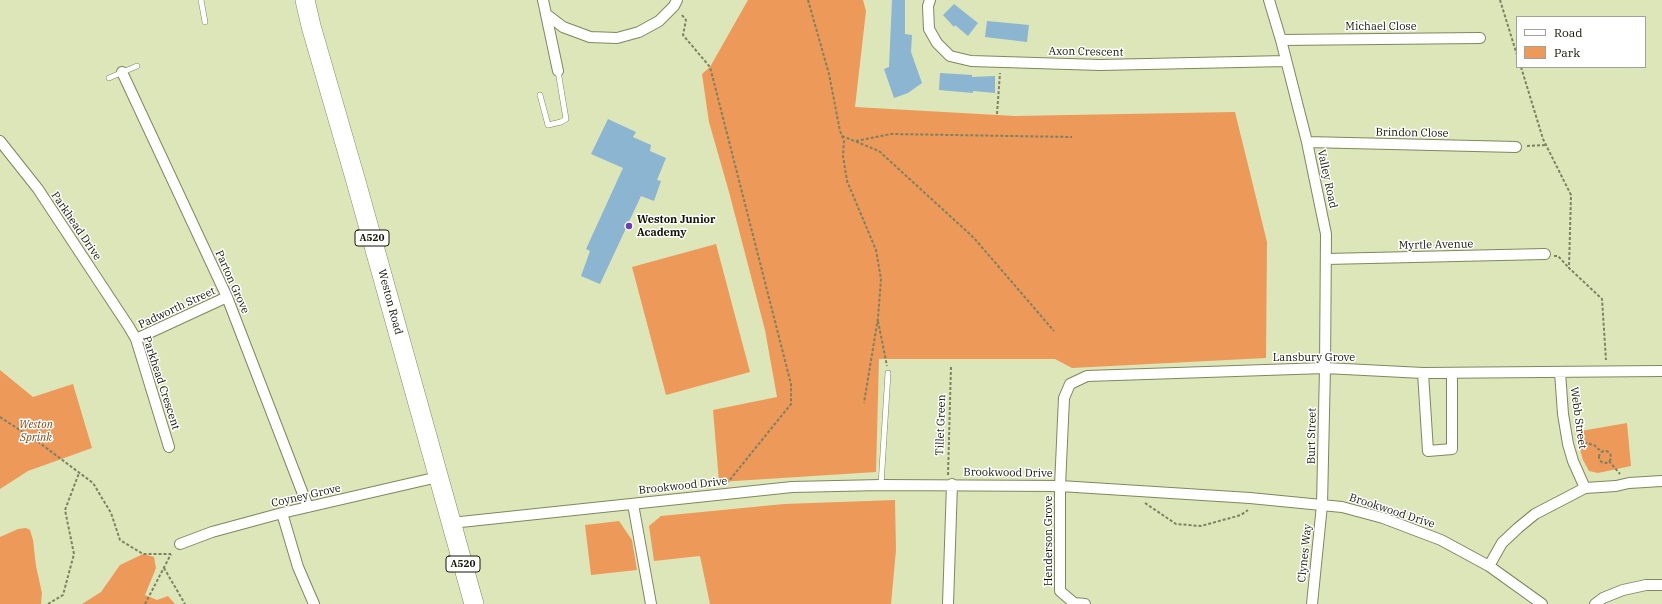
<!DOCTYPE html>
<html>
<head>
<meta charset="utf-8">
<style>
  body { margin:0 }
  #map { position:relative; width:1662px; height:604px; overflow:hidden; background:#dde6b9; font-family:"IBM Plex Serif",serif }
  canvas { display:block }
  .legend { position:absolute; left:1516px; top:16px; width:130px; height:52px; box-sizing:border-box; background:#fff; border:1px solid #a1a19b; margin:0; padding:5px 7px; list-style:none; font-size:12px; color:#131505 }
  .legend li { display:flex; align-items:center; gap:8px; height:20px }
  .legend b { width:20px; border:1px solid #a1a19b }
</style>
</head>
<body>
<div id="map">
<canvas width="1662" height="604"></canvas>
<ul class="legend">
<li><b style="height:5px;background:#fff"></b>Road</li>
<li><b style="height:11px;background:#ed9959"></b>Park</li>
</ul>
</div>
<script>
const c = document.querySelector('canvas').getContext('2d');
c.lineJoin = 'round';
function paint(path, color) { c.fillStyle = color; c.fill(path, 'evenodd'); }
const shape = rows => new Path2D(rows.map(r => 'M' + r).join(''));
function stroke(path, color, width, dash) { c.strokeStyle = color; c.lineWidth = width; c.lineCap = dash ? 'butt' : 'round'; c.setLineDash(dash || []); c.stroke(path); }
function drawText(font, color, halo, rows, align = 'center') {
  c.font = font + ' "IBM Plex Serif",serif'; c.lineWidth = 3; c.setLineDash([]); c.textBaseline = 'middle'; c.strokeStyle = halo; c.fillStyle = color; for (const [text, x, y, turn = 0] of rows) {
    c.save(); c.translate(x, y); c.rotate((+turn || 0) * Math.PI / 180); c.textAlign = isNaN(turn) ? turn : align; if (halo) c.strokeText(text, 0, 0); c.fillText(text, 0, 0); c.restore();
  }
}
const green = shape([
  [748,0,863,0,866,11,855,107,1015,116,1235,112,1267,242,1266,358,1072,368,1055,359,879,359,876,472,719,482,713,410,777,397,765,330,729,192,709,122,702,74,710,67],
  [716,244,750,372,666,395,632,267],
  [0,370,33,397,73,384,92,448,28,471,0,489],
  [1627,423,1631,466,1598,473,1589,471,1583,460,1575,432],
  [895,500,896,550,891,604,710,604,700,556,654,561,649,526,661,516,784,504],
  [619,521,632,540,637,570,591,575,585,525],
  [26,528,30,530,33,540,36,566,42,593,41,604,0,604,0,537,18,529],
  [143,554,154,557,156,568,145,595,157,600,168,596,175,604,82,604,101,592,120,565]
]);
const building = shape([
  [892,0,905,0,905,34,912,35,911,52,922,83,908,93,894,98,884,69,889,67],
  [954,4,978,23,968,36,955,25,954,27,943,15],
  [987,21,1029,25,1027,42,985,37],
  [940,73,972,75,972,77,995,76,995,93,973,91,973,93,939,90],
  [608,119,636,132,633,137,651,145,650,151,666,158,657,180,661,181,654,201,641,196,600,284,581,276,590,251,586,249,623,168,591,154]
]);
const path = shape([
  [808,0,829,74,840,131,844,141,843,156,847,181,876,250,881,279,878,318,864,403],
  [1500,0,1517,55],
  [682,15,686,20,683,35,710,67,791,384,791,404,728,482],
  [1521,67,1543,139,1571,195,1569,268,1602,299,1606,360],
  [997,114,1000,73],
  [842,136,879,151,974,238,1054,331],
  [856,141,891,134,1072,137],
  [1527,146,1546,145],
  [1554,256,1558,256,1569,268],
  [878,321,887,366],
  [0,417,41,444,93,483,111,513,120,540,143,554,171,554],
  [1579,443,1586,443,1594,445,1602,452],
  '1599 457a6 6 0 1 1 12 0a6 6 0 1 1-12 0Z',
  [1609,461,1620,474],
  [948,475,951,366],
  [1145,503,1176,524,1201,526,1241,515,1248,510],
  [164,568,185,604],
  [48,604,63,595,74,554,65,510,79,473],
  [145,604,171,554]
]);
const lane = shape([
  [201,0,205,22],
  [109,78,137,66],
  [540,95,548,125,561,122,566,119,558,71],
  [881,485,888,373]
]);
const street = shape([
  [543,0,558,71],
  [930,0,928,6,929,29,937,43,950,56,971,61,1100,65,1286,61],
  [1269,0,1281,40,1307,142,1326,234,1325,368,1322,505,1312,604],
  [546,14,563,27,590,37,617,38,639,32,659,21,674,6,677,0],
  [1281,40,1480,38],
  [122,72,227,297,308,507],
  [0,141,38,189,129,327,136,339,169,447],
  [1307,142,1516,147],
  [1326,259,1545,254],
  [136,339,227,297],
  [1560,372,1563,414,1568,444,1573,461,1585,488],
  [1423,373,1428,451,1452,449,1452,373],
  [633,504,651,604],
  [282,513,298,567,314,604],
  [451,523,792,487,881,485,1060,486,1250,498,1342,507,1383,518,1441,540,1489,566,1542,604],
  [180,544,212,532,282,513,438,477],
  [1489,566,1502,543,1518,528,1535,514,1585,488,1616,486,1629,483,1662,481],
  [948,604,952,484],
  [1085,604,1074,603,1060,591,1060,486,1064,398,1070,384,1087,376,1325,368,1423,373,1662,371],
  [1595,604,1603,598,1623,590,1646,585,1662,585]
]);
const highway = shape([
  [305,0,311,26,355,178,474,604]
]);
const markers = [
  [629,226,4,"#6c3eb6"]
];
const shields = [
  [372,238,34],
  [463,564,34]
];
const shieldNames = [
  ["A520",372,238],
  ["A520",463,564]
];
const streetNames = [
  ["Michael Close",1381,27],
  ["Axon Crescent",1086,52,1],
  ["Brindon Close",1412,133,1],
  ["Valley Road",1327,179,78],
  ["Parkhead Drive",76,226,56],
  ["Myrtle Avenue",1436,245,-1],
  ["Parton Grove",232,282,66],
  ["Weston Road",390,302,75],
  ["Padworth Street",177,308,-25],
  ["Lansbury Grove",1314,358],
  ["Parkhead Crescent",161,383,72],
  ["Webb Street",1578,418,82],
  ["Tillet Green",941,425,-88],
  ["Burt Street",1312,436,-89],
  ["Brookwood Drive",1008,473,1],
  ["Brookwood Drive",683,486,-6],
  ["Coyney Grove",306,496,-13],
  ["Brookwood Drive",1392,511,18],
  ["Henderson Grove",1049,541,-90],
  ["Clynes Way",1305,553,-84]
];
const poiNames = [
  ["Weston Junior",637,220],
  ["Academy",637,233]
];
const parkNames = [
  ["Weston",36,425],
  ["Sprink",36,438]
];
paint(green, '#ed9959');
paint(building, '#8bb5d1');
stroke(lane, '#7f875d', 6);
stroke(street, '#7f875d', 12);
stroke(highway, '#7f875d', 20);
stroke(path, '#7c8162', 2, [3, 2]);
stroke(lane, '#fff', 5);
stroke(street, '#fff', 10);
stroke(highway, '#fff', 19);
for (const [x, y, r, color] of markers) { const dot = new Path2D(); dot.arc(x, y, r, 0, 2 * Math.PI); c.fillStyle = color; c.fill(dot); stroke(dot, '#fff', 1.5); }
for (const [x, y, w] of shields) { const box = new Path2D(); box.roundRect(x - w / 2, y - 8, w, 16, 3); c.fillStyle = '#fff'; c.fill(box); stroke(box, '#131505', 1); }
drawText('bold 10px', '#131505', null, shieldNames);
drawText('11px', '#131505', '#fff', streetNames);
drawText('bold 11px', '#131505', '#fff', poiNames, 'left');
drawText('italic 11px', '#7d4512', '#fff', parkNames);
</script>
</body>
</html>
